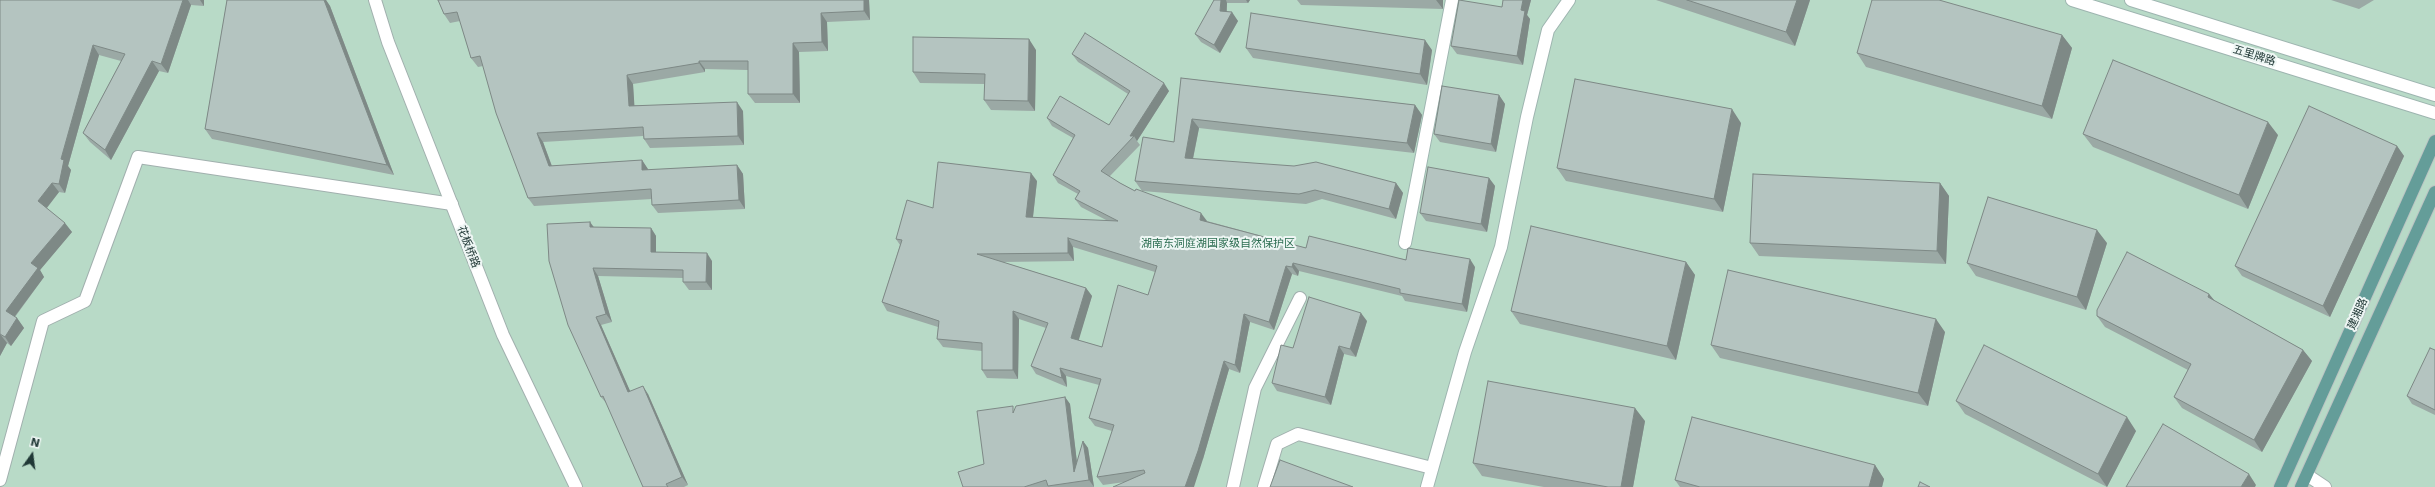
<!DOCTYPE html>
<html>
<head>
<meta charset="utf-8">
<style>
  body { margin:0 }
  #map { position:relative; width:2435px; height:487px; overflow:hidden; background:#dee9e6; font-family:"DejaVu Sans",sans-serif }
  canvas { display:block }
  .north { position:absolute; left:12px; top:435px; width:40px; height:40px; -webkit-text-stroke:3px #eef6f4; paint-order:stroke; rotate:14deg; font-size:11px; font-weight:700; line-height:16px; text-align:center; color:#203836 }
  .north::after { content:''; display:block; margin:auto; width:14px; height:18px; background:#203836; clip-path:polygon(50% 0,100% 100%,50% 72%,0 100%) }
</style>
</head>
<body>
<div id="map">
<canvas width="2435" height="487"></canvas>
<div class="north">N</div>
</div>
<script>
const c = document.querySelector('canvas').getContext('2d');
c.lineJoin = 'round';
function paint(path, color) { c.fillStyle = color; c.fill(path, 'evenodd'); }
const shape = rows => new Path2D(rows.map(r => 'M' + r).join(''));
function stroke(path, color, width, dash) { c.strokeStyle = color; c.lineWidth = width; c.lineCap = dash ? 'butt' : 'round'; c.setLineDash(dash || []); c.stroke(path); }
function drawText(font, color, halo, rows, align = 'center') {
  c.font = font + ' "DejaVu Sans","Noto Sans SC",sans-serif'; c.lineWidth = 4; c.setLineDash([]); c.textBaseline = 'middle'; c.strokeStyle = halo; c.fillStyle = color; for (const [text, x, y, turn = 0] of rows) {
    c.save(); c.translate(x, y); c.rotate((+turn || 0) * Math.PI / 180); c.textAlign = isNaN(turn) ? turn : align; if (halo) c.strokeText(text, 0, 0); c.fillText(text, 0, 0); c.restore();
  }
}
const green = shape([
  [0,0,2435,0,2435,487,0,487]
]);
const minor = shape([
  [2307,475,2325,487],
  [0,480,43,321,85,301,138,157,452,204],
  [1233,487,1255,388,1300,298],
  [1264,487,1277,444,1298,434,1432,468]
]);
const tertiary = shape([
  [375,0,388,42,503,335,576,487]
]);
const secondary = shape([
  [2072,0,2435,113],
  [2131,0,2435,95],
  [1405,243,1452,0],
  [1427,487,1465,352,1501,247,1527,117,1548,30,1569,0]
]);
const primary = shape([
  [2280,487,2435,141],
  [2301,487,2435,192]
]);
const wall = shape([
  [0,0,204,0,204,6,191,5,168,73,159,71,111,160,90,142,83,133,121,61,99,55,68,166,71,170,65,193,59,192,47,208,72,232,40,270,44,277,15,317,17,318,24,328,11,346,7,343,0,356],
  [227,0,326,0,330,6,394,175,212,139,205,129],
  [438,0,869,0,870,20,827,22,828,51,799,52,800,103,755,103,748,94,748,70,705,69,705,72,633,84,634,105,743,111,744,145,650,148,644,139,643,136,543,142,552,166,642,160,648,170,737,165,743,174,745,209,658,213,652,205,652,199,534,206,528,198,483,66,478,67,471,58,460,21,450,23,444,14],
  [1214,0,1250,0,1248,3,1227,3,1227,12,1238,21,1220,53,1201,42,1195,34],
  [1297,0,1443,0,1443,9,1301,5],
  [1503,0,1531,0,1527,15,1530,19,1523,65,1457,54,1451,46,1502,7],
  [1656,0,1810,0,1795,46],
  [2331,0,2374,0,2359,9],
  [2062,35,2072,48,2052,119,1866,67,1857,53],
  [1246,48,1432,50,1427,85,1253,58],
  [1036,50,1035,111,991,110,984,100,985,84,920,83,913,72],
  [1072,54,1169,91,1137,141,1140,145,1109,177,1135,191,1207,221,1306,248,1475,267,1467,312,1405,301,1402,296,1299,271,1298,276,1292,274,1274,330,1250,322,1240,373,1229,369,1203,459,1125,482,1103,485,1097,477,1112,431,1095,426,1089,418,1099,385,1066,376,1067,387,1036,374,1031,366,1046,328,1019,319,1018,379,987,378,982,370,982,351,943,347,937,339,938,327,887,311,882,302,900,245,896,239,933,208,1037,181,1033,217,1108,221,1081,207,1075,199,1078,194,1058,183,1053,175,1073,138,1052,126,1047,118,1109,125,1128,94,1078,62],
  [1073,247,1155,272,1148,295,1102,347,1078,340,1092,296,1086,288,1003,262,1074,261],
  [1181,78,1415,105,1422,115,1414,153,1199,128,1193,159,1396,183,1403,193,1396,219,1322,199,1306,204,1142,191,1135,181,1174,142],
  [1499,95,1505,104,1496,152,1440,142,1434,134],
  [1741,123,1723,212,1566,181,1557,168],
  [2083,134,2278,135,2248,209,2093,147],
  [2397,146,2404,156,2330,317,2242,276,2235,266],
  [1489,178,1495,186,1487,232,1426,221,1420,213],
  [1940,183,1949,196,1946,264,1759,256,1750,243],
  [547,224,593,227,651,228,656,236,656,252,712,261,712,290,689,290,683,282,683,278,598,276,612,322,601,325,630,391,648,394,688,485,684,487,643,487,607,404,601,397],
  [2107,243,2086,310,1976,276,1967,263],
  [1686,262,1695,275,1676,360,1520,324,1511,311],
  [2209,294,2215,301,2303,350,2312,361,2262,452,2182,408,2174,397,2188,370,2105,327,2097,316],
  [1367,321,1356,357,1344,354,1331,405,1277,391,1272,383,1293,348],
  [1945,332,1928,406,1720,358,1711,345],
  [2435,350,2435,415,2412,404,2407,396],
  [1065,397,1070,404,1077,463,1083,441,1088,448,1094,487,963,487,984,464,1015,409],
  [1956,401,2136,431,2107,487,1965,414],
  [1645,421,1633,487,1544,487,1482,476,1473,463],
  [1875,465,1884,479,1882,487,1680,487,1675,480]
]);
const shadedWall = shape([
  [183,0,188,0,191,5,168,73,161,64],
  [200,0,204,0,204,6],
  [324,0,326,0,330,6,394,175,387,165],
  [864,0,869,0,870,20,864,11],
  [1221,0,1226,0,1227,3,1226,19,1220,11],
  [1246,0,1250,0,1248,3],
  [1436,0,1443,0,1443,9],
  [1523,0,1531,0,1527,15,1530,19,1523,65,1517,56,1521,10],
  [1797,0,1810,0,1795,46,1786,32],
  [1232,12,1238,21,1220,53,1214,45],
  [821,13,827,22,828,51,822,42],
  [2062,35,2072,48,2052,119,2042,106],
  [1029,39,1036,50,1035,111,1028,101],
  [1425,40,1432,50,1427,85,1420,74],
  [793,43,799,52,800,103,793,94],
  [93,45,99,55,68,166,71,170,65,193,59,184,61,159],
  [152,61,159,71,111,160,105,150],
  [699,61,705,69,705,72,699,63],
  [627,75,633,84,635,114,629,106],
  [1164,83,1169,91,1137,141,1134,136,1130,136],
  [1499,95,1505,104,1496,152,1491,144],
  [737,102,743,111,744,145,738,136],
  [1415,105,1422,115,1414,153,1407,143],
  [1732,109,1741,123,1723,212,1714,199],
  [1192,119,1199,128,1191,168,1185,158],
  [2268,122,2278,135,2248,209,2239,195],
  [537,133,543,142,555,175,549,166],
  [2397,146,2404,156,2330,317,2323,306],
  [642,160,648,169,648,179,642,170],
  [737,165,743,174,745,209,739,200],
  [1031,173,1037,181,1032,225,1026,217],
  [1489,178,1495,186,1487,232,1481,224],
  [52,183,59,192,45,210,38,201],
  [1396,183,1403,193,1396,219,1389,209],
  [1940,183,1949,196,1946,264,1937,251],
  [1201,213,1207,221,1206,228,1200,220],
  [590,222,596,230,590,227],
  [65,223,72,232,40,270,44,277,12,320,6,311,31,263],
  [651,228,656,236,656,260,651,252],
  [2097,230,2107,243,2086,310,2077,297],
  [1068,238,1073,247,1074,261,1068,253],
  [707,253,712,261,712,290,706,282],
  [1470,259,1475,267,1467,312,1462,304],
  [1686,262,1695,275,1676,360,1667,346],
  [1293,263,1299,271,1298,276,1292,267],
  [1286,266,1292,274,1274,330,1269,322],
  [593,268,598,276,612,322,606,314],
  [1086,288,1092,296,1077,346,1071,338],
  [2209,294,2218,305,2208,297],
  [1013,311,1019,319,1018,379,1013,370],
  [1361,313,1367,321,1356,357,1350,349],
  [1244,314,1250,322,1240,373,1235,365],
  [596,317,601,325,634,400,628,392],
  [17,318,24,328,11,346,5,337],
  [1936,319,1945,332,1928,406,1918,393],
  [0,334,7,343,0,356],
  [1339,346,1344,354,1331,405,1325,397],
  [2303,350,2312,361,2262,452,2254,440],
  [1224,361,1229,369,1203,459,1194,487,1185,487],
  [1060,368,1066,376,1067,387,1062,378],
  [643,386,648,394,688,485,682,477],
  [1065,397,1070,404,1079,479,1074,472],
  [1635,408,1645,421,1633,487,1621,487],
  [2127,417,2136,431,2107,487,2098,474],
  [1083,441,1088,448,1094,487,1089,480],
  [1875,465,1884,479,1882,487,1869,487],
  [2249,474,2256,485,2255,487,2241,487]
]);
const building = shape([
  [0,0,183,0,161,64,152,61,105,150,83,133,125,54,93,45,61,159,64,160,59,184,52,183,38,201,65,223,31,263,38,268,6,311,17,318,5,337,0,334,0,0],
  [227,0,324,0,387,165,205,129,227,0],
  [438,0,864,0,864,11,821,13,822,42,793,43,793,94,748,94,748,61,699,61,699,63,627,75,629,106,737,102,738,136,644,139,643,127,537,133,549,166,642,160,642,170,737,165,739,200,652,205,651,189,528,198,496,113,480,56,471,58,457,12,444,14,438,0],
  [1214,0,1221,0,1220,11,1232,12,1214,45,1195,34,1214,0],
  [1459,0,1502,7,1503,0,1523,0,1521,10,1525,11,1517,56,1451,46,1459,0],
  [1687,0,1797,0,1786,32,1687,0],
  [1872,0,1939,0,2062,35,2042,106,1857,53,1872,0],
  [1251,13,1425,40,1420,74,1246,48,1251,13],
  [1085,33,1164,83,1130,136,1134,136,1101,171,1120,183,1135,191,1136,189,1201,213,1200,220,1306,248,1309,236,1406,260,1408,248,1470,259,1462,304,1400,293,1400,289,1293,263,1292,267,1286,266,1269,322,1244,314,1235,365,1224,361,1198,451,1185,487,1113,487,1145,473,1144,470,1097,477,1114,425,1089,418,1101,379,1060,368,1062,378,1031,366,1048,323,1013,311,1013,370,982,370,982,343,937,339,939,321,882,302,902,240,896,239,907,200,933,208,938,162,1031,173,1026,217,1118,221,1075,199,1080,191,1053,175,1075,135,1047,118,1060,96,1109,125,1130,91,1072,54,1085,33],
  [1068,238,1157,266,1148,295,1118,285,1102,347,1071,338,1086,288,977,254,1068,253,1068,238],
  [913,37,1029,39,1028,101,984,100,985,74,913,72,913,37],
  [2113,60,2268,122,2239,195,2083,134,2113,60],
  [1181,78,1415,105,1407,143,1192,119,1185,158,1294,166,1316,162,1396,183,1389,209,1315,190,1299,194,1135,181,1143,137,1174,142,1181,78],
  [1575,79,1732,109,1714,199,1557,168,1575,79],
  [1442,86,1499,95,1491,144,1434,134,1442,86],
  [2309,106,2397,146,2323,306,2235,266,2309,106],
  [1428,167,1489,178,1481,224,1420,213,1428,167],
  [1753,174,1940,183,1937,251,1750,243,1753,174],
  [1988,197,2097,230,2077,297,1967,263,1988,197],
  [590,222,590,227,651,228,651,252,707,253,706,282,683,282,683,270,593,268,606,314,596,317,628,392,643,386,682,477,666,484,668,487,643,487,603,396,601,397,568,325,549,261,547,224,590,222],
  [1531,226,1686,262,1667,346,1511,311,1531,226],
  [2127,252,2209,294,2208,297,2303,350,2254,440,2174,397,2191,364,2097,316,2097,310,2127,252],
  [1728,270,1936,319,1918,393,1711,345,1728,270],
  [1309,297,1361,313,1350,349,1339,346,1325,397,1272,383,1281,345,1293,348,1309,297],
  [1984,345,2127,417,2098,474,1956,401,1984,345],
  [2430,348,2435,350,2435,410,2407,396,2430,348],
  [1488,381,1635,408,1621,487,1608,487,1473,463,1488,381],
  [1065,397,1074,472,1083,441,1089,480,1048,486,1046,480,1024,487,963,487,958,472,984,464,977,411,1013,406,1013,413,1016,406,1065,397],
  [1692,417,1875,465,1869,487,1700,487,1675,480,1692,417],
  [2163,424,2249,474,2241,487,2126,487,2163,424],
  [1280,460,1353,487,1270,487,1280,460],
  [1920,482,1930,487,1918,487,1920,482]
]);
const streetNames = [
  ["五里牌路",2254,56,17],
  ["花板桥路",468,247,69],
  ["建湘路",2358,314,-66]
];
const parkNames = [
  ["湖南东洞庭湖国家级自然保护区",1218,244]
];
paint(green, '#b8dac7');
stroke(minor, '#a1b0ae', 14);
stroke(tertiary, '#a1b0ae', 14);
stroke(secondary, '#9eb5b0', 14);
stroke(primary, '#bcc3c3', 14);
stroke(minor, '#fff', 12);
stroke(tertiary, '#fff', 12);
stroke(secondary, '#fff', 12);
stroke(primary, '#649d99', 12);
paint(wall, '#9ba9a5');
paint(shadedWall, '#7e8986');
paint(building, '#b4c4c0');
stroke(building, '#7e8986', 1);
drawText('11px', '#203836', '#eef6f4', streetNames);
drawText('11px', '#2c6d51', '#eef6f4', parkNames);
</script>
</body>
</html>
